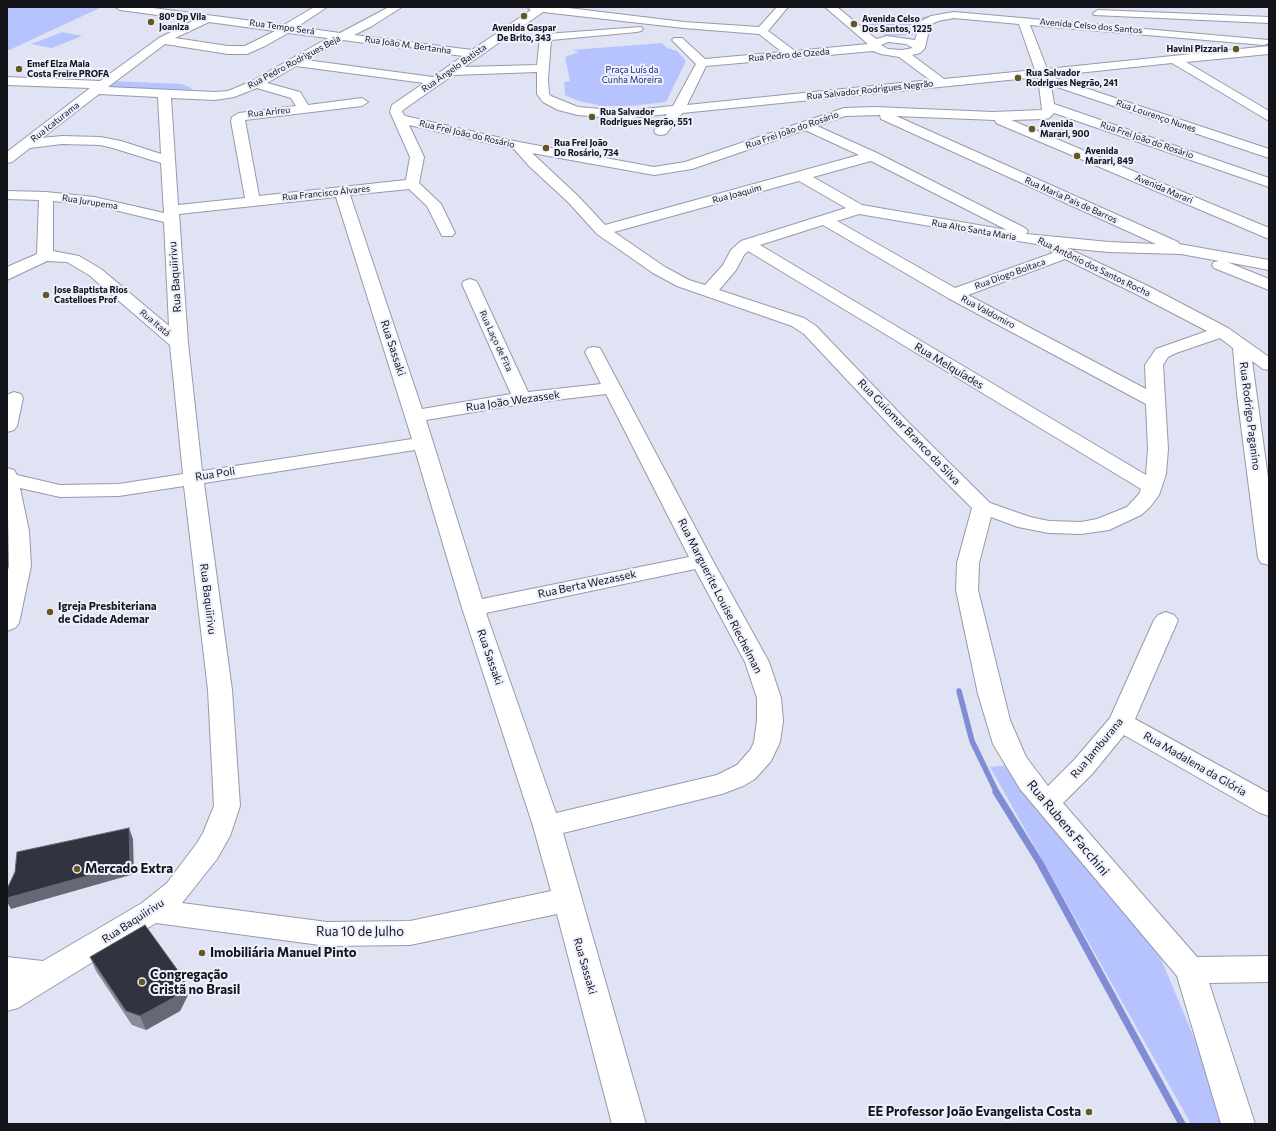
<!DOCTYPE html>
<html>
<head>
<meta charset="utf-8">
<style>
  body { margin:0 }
  #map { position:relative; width:1276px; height:1131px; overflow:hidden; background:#dfe3f3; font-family:Commissioner,sans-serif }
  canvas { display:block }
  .frame { position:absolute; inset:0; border:8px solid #13151a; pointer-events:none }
</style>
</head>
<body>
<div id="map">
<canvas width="1276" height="1131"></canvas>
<div class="frame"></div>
</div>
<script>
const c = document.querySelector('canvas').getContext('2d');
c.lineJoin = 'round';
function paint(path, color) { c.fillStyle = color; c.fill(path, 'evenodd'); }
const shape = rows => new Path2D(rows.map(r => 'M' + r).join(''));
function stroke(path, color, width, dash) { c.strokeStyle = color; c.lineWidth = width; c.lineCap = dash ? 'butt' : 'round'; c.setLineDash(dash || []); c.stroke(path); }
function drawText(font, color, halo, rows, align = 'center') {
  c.font = font + ' Commissioner,sans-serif'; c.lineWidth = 4; c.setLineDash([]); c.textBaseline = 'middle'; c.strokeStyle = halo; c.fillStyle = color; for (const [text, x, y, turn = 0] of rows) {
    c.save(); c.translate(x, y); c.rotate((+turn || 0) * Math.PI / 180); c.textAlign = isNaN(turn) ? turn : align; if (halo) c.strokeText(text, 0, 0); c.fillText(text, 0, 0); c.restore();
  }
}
const green = shape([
  [7,7,102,7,7,51],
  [931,16,918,20,910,26,913,35,886,36,866,22],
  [62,32,82,36,52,48,31,44],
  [662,43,667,48,677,51,686,61,666,102,630,106,602,106,579,101,565,95,564,82,570,81,565,57,579,52,572,50],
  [112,81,181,84,190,87,194,93,102,89],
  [1008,765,1158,952,1198,1047,1224,1124,1191,1124,990,767]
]);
const streamFar1 = shape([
  [959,691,972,741,997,793]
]);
const stream = shape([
  [996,792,1040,863,1182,1124]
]);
const minor = shape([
  [115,7,145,7,284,25,314,7,327,7,297,27,340,33,389,7,402,7,372,26,354,35,472,50,531,10,527,7,560,7,684,22,759,27,777,7,788,7,768,31,795,51,868,44,825,7,837,7,876,39,887,36,915,40,921,21,931,16,954,12,1268,40,1269,43,1264,45,1030,25,1047,69,1269,46,1269,54,1186,62,1269,111,1269,121,1172,63,1049,76,1269,149,1269,158,1051,85,1054,104,1269,178,1269,187,1054,113,1049,118,1044,119,1011,120,1269,228,1269,239,996,123,995,120,896,116,1178,242,1179,244,1269,260,1269,270,1227,262,1269,279,1269,290,1214,268,1212,265,1214,262,1219,261,1181,254,1109,252,1067,248,1150,287,1228,328,1269,357,1269,370,1263,369,1252,361,1269,485,1269,565,1261,563,1258,558,1237,394,1233,348,1220,338,1176,353,1168,357,1163,365,1168,449,1166,474,1159,495,1150,507,1141,515,1109,530,1081,534,1049,533,1018,527,991,517,979,563,978,590,1010,720,1026,757,1048,786,1075,759,1110,718,1154,620,1158,615,1166,612,1174,615,1178,620,1135,719,1269,793,1269,816,1260,813,1124,735,1093,773,1063,803,1197,957,1269,956,1269,982,1209,983,1255,1124,1221,1124,1177,976,1020,789,993,744,978,694,956,590,957,563,972,508,894,430,804,334,792,326,677,286,653,273,597,234,568,202,529,166,514,149,409,125,424,157,419,183,441,204,455,233,452,236,442,236,427,206,409,189,350,195,422,409,511,394,462,284,464,281,470,279,476,281,478,284,528,392,601,384,585,352,588,348,594,347,600,348,713,561,769,662,781,698,783,721,780,742,771,761,755,779,743,786,722,794,563,833,646,1124,612,1124,557,914,410,945,327,946,156,923,18,1008,7,1011,7,957,43,961,142,903,167,883,197,843,203,833,214,806,208,690,184,486,119,496,60,497,20,488,29,531,31,566,19,623,15,628,7,631,7,574,9,566,7,468,14,470,17,475,60,485,119,484,183,474,170,345,89,275,67,262,47,261,7,280,7,267,37,254,39,200,7,199,7,191,46,192,94,197,164,213,161,163,113,148,100,145,62,144,30,148,12,162,7,163,7,152,90,88,7,85,7,77,100,81,159,38,195,20,120,10,115,7],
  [543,12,684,28,759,34,782,52,705,59,682,38,674,38,672,40,696,64,673,106,623,111,578,107,551,96,549,94,548,79,551,40,637,32,641,31,643,29,641,27,546,34,540,37,537,65,464,67,543,12],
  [954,18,1019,24,1035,70,944,79,912,55,920,53,925,48,930,25,938,21,954,18],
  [209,22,275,31,245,46,228,46,175,38,209,22],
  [288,33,328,38,252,81,228,91,215,92,108,87,165,44,228,54,247,54,265,46,288,33],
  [343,40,463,56,433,77,306,60,343,40],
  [888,42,906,44,913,48,902,50,888,49,881,45,888,42],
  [873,51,881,54,899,57,930,80,687,105,706,66,873,51],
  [296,66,424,83,392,105,390,112,410,157,406,180,259,196,245,120,362,106,368,102,362,98,308,105,300,92,267,83,296,66],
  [537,72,537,94,543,102,558,110,578,115,623,119,667,114,654,131,656,134,661,135,666,134,682,113,1038,77,1042,110,993,112,875,107,844,108,685,162,654,167,519,142,405,116,402,112,403,110,453,75,537,72],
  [257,88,291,98,296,106,239,113,232,117,231,121,245,198,178,205,171,98,215,100,234,97,257,88],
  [99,94,158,97,161,154,121,141,100,137,62,136,42,138,99,94],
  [880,115,881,119,1156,244,1109,242,1026,234,1028,231,1025,228,877,153,817,126,845,116,880,115],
  [805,130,859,155,605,225,578,196,532,153,654,175,692,169,805,130],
  [871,161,1007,230,862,205,813,177,871,161],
  [799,181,846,208,741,241,731,250,723,265,705,285,689,280,665,267,614,232,799,181],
  [336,197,412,439,202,471,188,343,179,214,336,197],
  [53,201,94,205,164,222,169,326,101,269,79,256,53,251,53,201],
  [859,214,1048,246,1047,248,1053,253,955,288,837,221,859,214],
  [823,225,948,298,1146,404,1148,449,1146,475,760,245,823,225],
  [748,251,1141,489,1139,494,1127,507,1097,519,1081,522,1049,521,1030,517,990,503,908,422,816,326,804,318,719,290,736,270,744,255,748,251],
  [1065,259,1138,295,1207,331,1156,349,1145,365,1146,389,968,295,1065,259],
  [606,394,689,557,482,599,426,420,522,404,606,394],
  [415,450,462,608,533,826,551,891,410,921,327,922,182,903,217,859,230,836,240,806,232,690,204,483,415,450],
  [695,569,745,662,757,698,757,721,754,742,751,749,737,765,717,775,556,813,486,613,695,569],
  [1098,10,1269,17,1269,23,1094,15,1093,13,1098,10],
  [14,392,21,394,23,398,17,426,14,430,7,432,7,395,14,392]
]);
const wall = shape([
  [90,957,184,979,189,993,180,1011,146,1030,132,1025,96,971]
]);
const shadedWall = shape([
  [129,828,133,839,134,874,11,909,7,902,7,898],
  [184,979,189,993,180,1011,146,1030,140,1016]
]);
const building = shape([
  [129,828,130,864,7,898,7,889,15,872,17,852,129,828],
  [145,925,184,979,175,997,140,1016,126,1011,90,957,145,925]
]);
const markers = [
  [524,16,4,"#635723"],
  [151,22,4,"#635723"],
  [854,24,4,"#635723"],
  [1236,49,4,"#635723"],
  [19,69,4,"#635723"],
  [1018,78,4,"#635723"],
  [592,117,4,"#635723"],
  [1032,129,4,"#635723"],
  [546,148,4,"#635723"],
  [1077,156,4,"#635723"],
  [46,295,4,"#635723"],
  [50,612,4,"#635723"],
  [77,869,4,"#635723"],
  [202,953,4,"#635723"],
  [142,982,4,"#635723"],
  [1089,1112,4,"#635723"]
];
const farPoinames = [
  ["80º Dp Vila",159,17],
  ["Joaniza",159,27],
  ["Avenida Celso",862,19],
  ["Dos Santos, 1225",862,29],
  ["Avenida Gaspar",524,28,"center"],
  ["De Brito, 343",524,38,"center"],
  ["Havini Pizzaria",1228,49,"right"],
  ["Emef Elza Maia",27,64],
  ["Costa Freire PROFA",27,74],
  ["Rua Salvador",1026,73],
  ["Rodrigues Negrão, 241",1026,83],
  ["Rua Salvador",600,112],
  ["Rodrigues Negrão, 551",600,122],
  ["Avenida",1040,124],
  ["Marari, 900",1040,134],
  ["Rua Frei João",554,143],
  ["Do Rosário, 734",554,153],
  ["Avenida",1085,151],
  ["Marari, 849",1085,161],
  ["Jose Baptista Rios",54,290],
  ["Castelloes Prof",54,300]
];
const farStreetnames = [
  ["Avenida Celso dos Santos",1091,26,5],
  ["Rua Tempo Será",282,27,8],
  ["Rua João M. Bertanha",408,45,8],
  ["Rua Pedro de Ozeda",789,55,-5],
  ["Rua Pedro Rodrigues Beja",294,62,-28],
  ["Rua Ângelo Batista",454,68,-35],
  ["Rua Salvador Rodrigues Negrão",870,90,-6],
  ["Rua Arireu",269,112,-6],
  ["Rua Lourenço Nunes",1156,116,19],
  ["Rua Icaturama",55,122,-38],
  ["Rua Frei João do Rosário",792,130,-19],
  ["Rua Frei João do Rosário",467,134,13],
  ["Rua Frei João do Rosário",1147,140,19],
  ["Avenida Marari",1164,189,23],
  ["Rua Francisco Álvares",326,193,-6],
  ["Rua Joaquim",737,194,-15],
  ["Rua Maria Pais de Barros",1071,200,24],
  ["Rua Jurupema",90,202,9],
  ["Rua Alto Santa Maria",974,230,10],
  ["Rua Antônio dos Santos Rocha",1094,267,26],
  ["Rua Diogo Boitaca",1010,274,-20],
  ["Rua Valdomiro",988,312,28],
  ["Rua Itatá",155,323,40],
  ["Rua Laço de Fita",496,341,65]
];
const farParknames = [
  ["Praça Luís da",632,70],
  ["Cunha Moreira",632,80]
];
const streetNames = [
  ["Rua Baquiirivu",175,277,-94],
  ["Rua Sassaki",393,348,72],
  ["Rua Melquíades",949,366,31],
  ["Rua João Wezassek",513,401,-8],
  ["Rua Rodrigo Paganino",1250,416,83],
  ["Rua Guiomar Branco da Silva",909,432,46],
  ["Rua Poli",215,474,-9],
  ["Rua Berta Wezassek",587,584,-12],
  ["Rua Marguerite Louise Riechelman",720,596,63],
  ["Rua Baquiirivu",208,599,83],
  ["Rua Sassaki",490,657,71],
  ["Rua Jamburana",1097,748,-50],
  ["Rua Madalena da Glória",1195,764,30],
  ["Rua Baquiirivu",133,921,-33],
  ["Rua Sassaki",585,966,74]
];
const poiNames = [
  ["Igreja Presbiteriana",58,606],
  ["de Cidade Ademar",58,619]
];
const nearStreetnames = [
  ["Rua Rubens Facchini",1068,828,50],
  ["Rua 10 de Julho",360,932]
];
const nearPoinames = [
  ["Mercado Extra",85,869],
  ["Imobiliária Manuel Pinto",210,953],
  ["Congregação",150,975],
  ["Cristã no Brasil",150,990],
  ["EE Professor João Evangelista Costa",1081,1112,"right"]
];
paint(green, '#b7c3fe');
stroke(streamFar1, '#808dd5', 5.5);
stroke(stream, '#808dd5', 7);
stroke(minor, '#979aa9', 2);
paint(minor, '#fff');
paint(wall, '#888b99');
paint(shadedWall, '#656875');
paint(building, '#31333f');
stroke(building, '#656875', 1);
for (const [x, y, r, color] of markers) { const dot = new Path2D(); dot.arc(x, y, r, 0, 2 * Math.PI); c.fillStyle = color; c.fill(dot); stroke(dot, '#eef1fd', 1.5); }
drawText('bold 9px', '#13151a', '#eef1fd', farPoinames, 'left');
drawText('9px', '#13151a', '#eef1fd', farStreetnames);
drawText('9px', '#222175', '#eef1fd', farParknames);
drawText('11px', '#13151a', '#eef1fd', streetNames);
drawText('bold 11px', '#13151a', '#eef1fd', poiNames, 'left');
drawText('13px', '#13151a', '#eef1fd', nearStreetnames);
drawText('bold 13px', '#13151a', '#eef1fd', nearPoinames, 'left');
</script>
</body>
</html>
